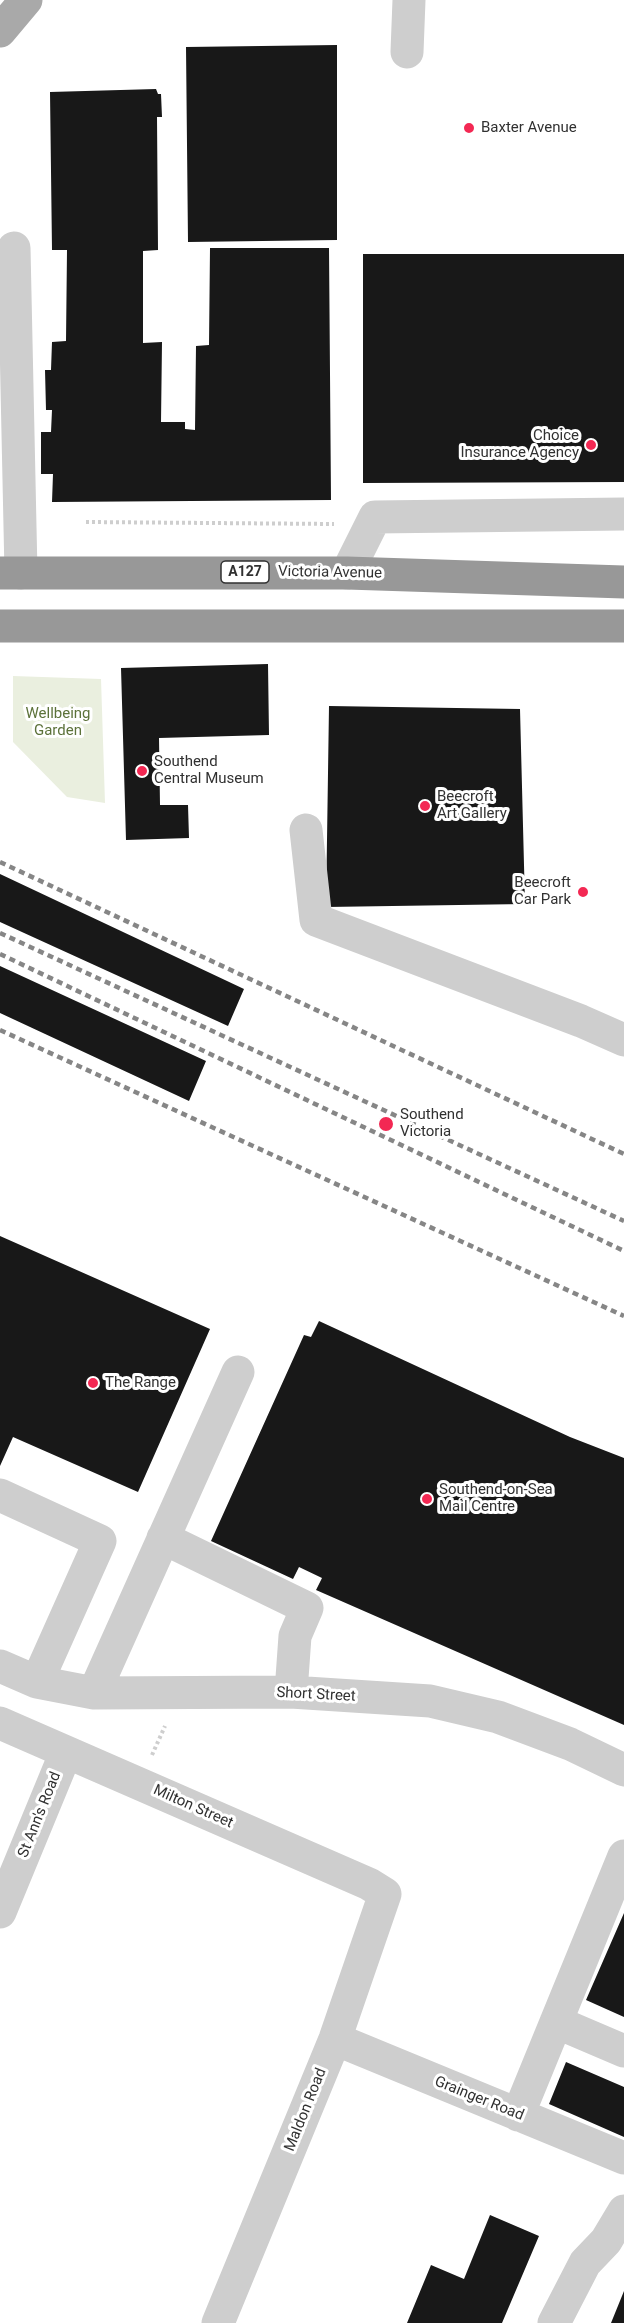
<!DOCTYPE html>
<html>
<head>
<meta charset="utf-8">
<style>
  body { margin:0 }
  canvas { display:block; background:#fff }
</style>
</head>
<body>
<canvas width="624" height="2323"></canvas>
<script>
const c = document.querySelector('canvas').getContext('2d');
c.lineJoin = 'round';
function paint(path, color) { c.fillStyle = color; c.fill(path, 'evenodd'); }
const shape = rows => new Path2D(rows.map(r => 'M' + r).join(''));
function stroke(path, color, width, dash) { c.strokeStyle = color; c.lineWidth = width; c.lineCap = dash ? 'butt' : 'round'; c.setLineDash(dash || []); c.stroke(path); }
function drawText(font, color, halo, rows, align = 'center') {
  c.font = font + ' Roboto,sans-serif'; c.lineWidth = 6; c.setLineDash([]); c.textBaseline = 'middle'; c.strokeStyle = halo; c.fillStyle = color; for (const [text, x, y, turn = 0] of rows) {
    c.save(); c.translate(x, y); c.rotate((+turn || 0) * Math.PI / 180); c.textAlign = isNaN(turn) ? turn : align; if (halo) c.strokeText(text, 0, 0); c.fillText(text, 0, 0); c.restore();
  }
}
const green = shape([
  [13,676,101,679,105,803,67,797,13,742]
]);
const building = shape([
  [337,45,337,240,188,242,186,47],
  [156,89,158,94,161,94,162,117,157,117,158,250,143,251,143,343,162,342,161,422,185,422,185,429,195,430,196,346,209,345,210,248,329,248,331,500,52,502,53,474,41,474,41,432,51,432,52,410,46,410,45,370,51,370,52,342,66,341,67,250,52,250,50,92],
  [363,254,624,254,624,482,363,483],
  [268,664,269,735,159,738,160,805,188,805,189,838,126,840,121,668],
  [329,706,520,709,525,904,326,907],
  [0,874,244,989,228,1026,0,922],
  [0,966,206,1061,189,1101,0,1013],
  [0,1236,210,1329,138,1492,13,1437,0,1466],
  [319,1321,570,1437,624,1458,624,1725,316,1590,322,1578,299,1567,293,1579,211,1541,304,1335,311,1337],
  [624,1913,624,2017,586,2000],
  [566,2062,624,2087,624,2137,549,2104],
  [490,2215,539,2236,502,2323,407,2323,431,2265,464,2279],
  [624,2291,624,2323,611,2323]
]);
const path = shape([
  [86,522,334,524],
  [152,1755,165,1726]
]);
const minor = shape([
  [407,52,409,0],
  [14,248,21,573],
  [347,573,375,517,624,514],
  [306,830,316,920,581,1021,624,1040],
  [0,1495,100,1541,37,1682],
  [163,1538,307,1608,295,1636,291,1692],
  [0,1666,37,1682,94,1693,291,1692,430,1701,498,1717,570,1744,624,1770],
  [94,1693,238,1372],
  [0,1723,369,1884,385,1894,335,2039,218,2323],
  [0,1912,66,1752],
  [556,2022,624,2051],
  [335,2039,624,2158],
  [518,2115,624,1856],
  [554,2323,585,2263,606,2241,624,2211]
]);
const major = shape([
  [0,31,26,0]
]);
const highway = shape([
  [0,573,347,573,624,582],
  [0,626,624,626]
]);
const rail = shape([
  [0,862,624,1154],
  [0,933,624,1221],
  [0,954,624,1251],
  [0,1030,624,1316]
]);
const markers = [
  [469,128,6,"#f32853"],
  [591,445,6,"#f32853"],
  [142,771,6,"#f32853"],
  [425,806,6,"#f32853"],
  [583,892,6,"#f32853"],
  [386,1124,8,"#f32853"],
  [93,1383,6,"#f32853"],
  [427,1499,6,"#f32853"]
];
const shields = [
  [245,572,48]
];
const shieldNames = [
  ["A127",245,572]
];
const poiNames = [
  ["Baxter Avenue",481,128],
  ["Choice",579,436,"right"],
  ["Insurance Agency",579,453,"right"],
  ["Southend",154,762],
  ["Central Museum",154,779],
  ["Beecroft",437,797],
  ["Art Gallery",437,814],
  ["Beecroft",571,883,"right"],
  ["Car Park",571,900,"right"],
  ["Southend",400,1115],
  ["Victoria",400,1132],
  ["The Range",105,1383],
  ["Southend-on-Sea",439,1490],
  ["Mail Centre",439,1507]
];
const streetNames = [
  ["Victoria Avenue",330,573,1],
  ["Short Street",316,1695,3],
  ["Milton Street",193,1807,24],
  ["St Ann's Road",40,1815,-68],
  ["Grainger Road",479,2099,22],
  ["Maldon Road",306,2110,-68]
];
const parkNames = [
  ["Wellbeing",58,714],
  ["Garden",58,731]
];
paint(green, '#eaefdf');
paint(building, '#181818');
stroke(path, '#cecece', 4, [3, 3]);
stroke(minor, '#cecece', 33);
stroke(major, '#a9a9a9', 33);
stroke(highway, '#989898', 33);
stroke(rail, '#868686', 4.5, [6, 4.5]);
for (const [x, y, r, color] of markers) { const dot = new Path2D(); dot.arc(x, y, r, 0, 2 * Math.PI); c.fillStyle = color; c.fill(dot); stroke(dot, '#fff', 2); }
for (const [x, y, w] of shields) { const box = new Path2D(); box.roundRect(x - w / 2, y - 11, w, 22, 4.5); c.fillStyle = '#fff'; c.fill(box); stroke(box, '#313131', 1.5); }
drawText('bold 14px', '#313131', null, shieldNames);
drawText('15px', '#313131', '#fff', poiNames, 'left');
drawText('15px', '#313131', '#fff', streetNames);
drawText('15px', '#5c723a', '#fff', parkNames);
</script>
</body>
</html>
